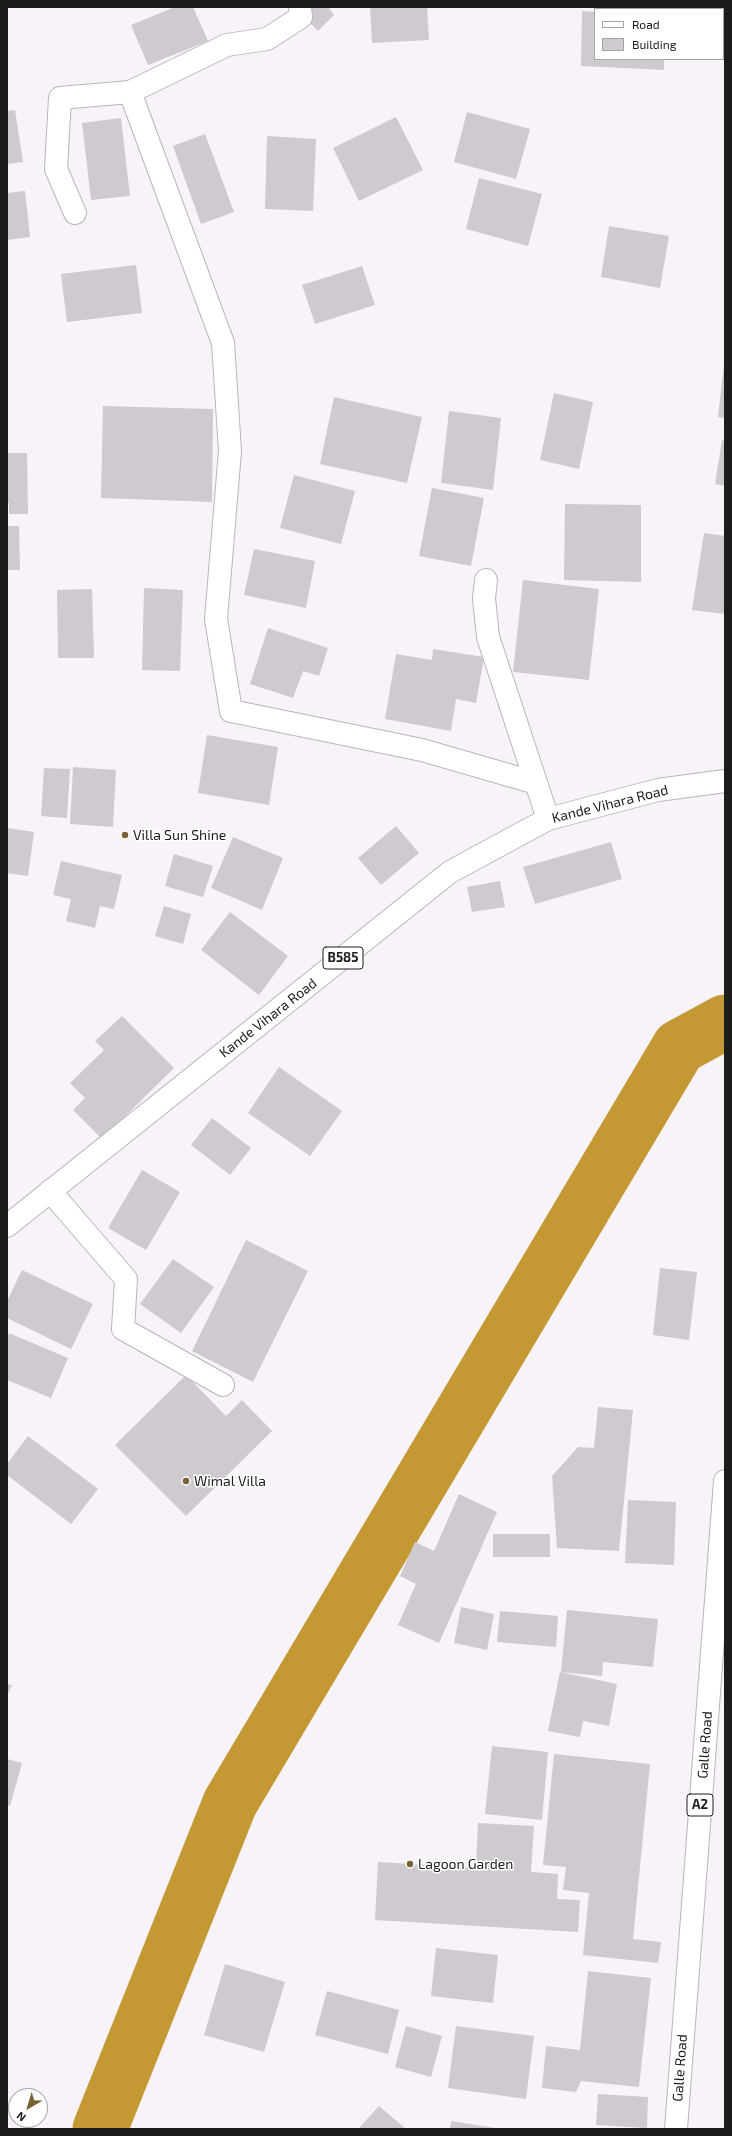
<!DOCTYPE html>
<html>
<head>
<meta charset="utf-8">
<style>
  body { margin:0 }
  #map { position:relative; width:732px; height:2136px; overflow:hidden; background:#f7f3f8; font-family:"Exo 2",sans-serif }
  canvas { display:block }
  .frame { position:absolute; inset:0; border:8px solid #1d1c1d; pointer-events:none }
  .legend { position:absolute; left:594px; top:8px; width:130px; height:52px; box-sizing:border-box; background:#fff; border:1px solid #a5a4a5; margin:0; padding:5px 7px; list-style:none; font-size:12px; color:#1d1c1d }
  .legend li { display:flex; align-items:center; gap:8px; height:20px }
  .legend b { width:20px; border:1px solid #a5a4a5 }
  .north { position:absolute; left:8px; top:2088px; width:40px; height:40px; box-sizing:border-box; background:#fff; border:1px solid #a5a4a5; border-radius:50%; rotate:218deg; font-size:11px; font-weight:700; line-height:16px; text-align:center; color:#1d1c1d }
  .north::after { content:''; display:block; margin:auto; width:14px; height:18px; background:#796232; clip-path:polygon(50% 0,100% 100%,50% 72%,0 100%) }
</style>
</head>
<body>
<div id="map">
<canvas width="732" height="2136"></canvas>
<div class="frame"></div>
<ul class="legend">
<li><b style="height:5px;background:#fff"></b>Road</li>
<li><b style="height:11px;background:#cecacf"></b>Building</li>
</ul>
<div class="north">N</div>
</div>
<script>
const c = document.querySelector('canvas').getContext('2d');
c.lineJoin = 'round';
const shape = rows => new Path2D(rows.map(r => 'M' + r).join(''));
function stroke(path, color, width, dash) { c.strokeStyle = color; c.lineWidth = width; c.lineCap = dash ? 'butt' : 'round'; c.setLineDash(dash || []); c.stroke(path); }
function paint(path, color) { c.fillStyle = color; c.fill(path, 'evenodd'); }
function drawText(font, color, halo, rows, align = 'center') {
  c.font = font + ' "Exo 2",sans-serif'; c.lineWidth = 3; c.setLineDash([]); c.textBaseline = 'middle'; c.strokeStyle = halo; c.fillStyle = color; for (const [text, x, y, turn = 0] of rows) {
    c.save(); c.translate(x, y); c.rotate((+turn || 0) * Math.PI / 180); c.textAlign = isNaN(turn) ? turn : align; if (halo) c.strokeText(text, 0, 0); c.fillText(text, 0, 0); c.restore();
  }
}
const river = shape([
  [100,2129,230,1803,679,1047,725,1022]
]);
const building = shape([
  [175,7,193,7,208,41,148,65,131,25],
  [294,7,328,7,334,15,318,31],
  [370,7,427,7,429,40,372,43],
  [677,7,712,7,710,9,681,9],
  [582,11,595,12,595,59,664,59,664,70,581,66],
  [15,110,23,162,7,164,7,111],
  [467,112,530,129,516,179,454,162],
  [396,117,423,170,359,201,333,148],
  [121,118,130,196,91,200,82,123],
  [205,134,234,212,201,224,173,146],
  [267,136,316,139,313,211,265,209],
  [479,178,542,194,528,246,466,229],
  [25,191,30,237,7,240,7,193],
  [609,226,669,236,660,288,601,277],
  [136,265,142,313,67,322,61,274],
  [362,266,375,305,315,324,302,285],
  [724,364,725,364,725,418,718,417],
  [554,393,593,402,579,469,540,460],
  [334,397,422,417,407,483,320,464],
  [103,406,213,409,212,502,101,498],
  [449,411,501,418,493,490,441,483],
  [722,440,725,441,725,486,715,484],
  [7,453,27,453,28,514,9,514,9,503,7,503],
  [294,475,355,491,341,544,280,528],
  [432,488,484,498,471,566,419,556],
  [565,504,641,505,641,582,564,580],
  [7,526,19,526,20,570,7,570],
  [704,533,725,536,725,614,692,610],
  [254,549,315,561,306,608,244,595],
  [523,580,599,589,589,680,513,672],
  [144,588,183,590,180,671,142,670],
  [92,589,94,658,58,658,57,590],
  [268,628,328,648,319,676,303,671,293,698,250,684],
  [433,649,484,657,476,703,456,699,451,731,385,719,396,654,432,660],
  [207,735,278,747,269,805,198,793],
  [73,767,116,770,113,827,70,824],
  [44,768,70,769,67,818,41,816],
  [396,826,419,853,381,885,358,858],
  [7,828,34,832,28,876,7,873],
  [233,837,283,858,262,910,211,888],
  [611,842,622,879,535,904,523,867],
  [174,854,213,866,203,897,165,886],
  [61,861,122,875,114,909,100,906,95,928,66,921,71,899,53,895],
  [500,881,505,907,472,912,467,887],
  [164,906,191,914,183,944,155,936],
  [230,912,288,956,259,995,201,950],
  [122,1016,174,1068,102,1139,73,1110,85,1098,70,1083,104,1050,95,1041],
  [279,1067,342,1111,310,1156,248,1113],
  [212,1118,251,1148,230,1175,191,1145],
  [142,1170,180,1192,146,1250,108,1228],
  [246,1240,308,1271,253,1382,192,1351],
  [173,1259,214,1287,181,1333,140,1304],
  [660,1268,697,1272,689,1340,653,1335],
  [22,1270,93,1304,71,1349,7,1318,7,1301],
  [9,1333,68,1358,51,1398,7,1380,7,1339],
  [186,1375,226,1416,242,1400,272,1431,186,1516,115,1445],
  [598,1407,633,1410,619,1551,557,1548,552,1476,578,1447,594,1448],
  [28,1436,98,1489,71,1524,7,1475,7,1464],
  [459,1494,497,1512,439,1643,398,1625,416,1584,400,1576,415,1542,434,1551],
  [628,1500,676,1502,674,1565,625,1563],
  [493,1534,550,1534,550,1557,493,1557],
  [461,1607,494,1614,487,1650,454,1643],
  [567,1610,658,1619,653,1667,603,1662,602,1676,561,1672],
  [500,1611,558,1616,556,1647,497,1642],
  [560,1672,617,1684,609,1726,583,1721,580,1737,548,1731],
  [7,1684,12,1685,7,1696],
  [492,1746,548,1752,542,1820,485,1814],
  [554,1754,650,1764,633,1939,661,1942,658,1963,583,1955,589,1893,563,1890,566,1867,543,1865],
  [7,1759,22,1763,10,1806,7,1805],
  [478,1823,534,1826,531,1872,558,1874,557,1899,580,1900,578,1932,375,1920,378,1862,476,1868],
  [436,1948,498,1955,493,2003,431,1996],
  [225,1964,285,1982,264,2052,204,2035],
  [588,1971,651,1978,639,2087,581,2081,576,2092,542,2088,546,2046,580,2050],
  [327,1991,399,2010,388,2054,315,2035],
  [406,2026,442,2036,431,2077,395,2067],
  [456,2026,534,2036,526,2099,448,2088],
  [598,2094,648,2097,647,2128,596,2125],
  [379,2106,406,2129,358,2129],
  [451,2121,495,2128,495,2129,450,2129]
]);
const street = shape([
  [300,7,301,17,267,39,227,45,130,92,223,343,230,451,216,619,231,711,422,750,536,783],
  [75,213,56,169,60,98,130,92],
  [486,580,484,598,488,637,548,819],
  [50,1191,126,1279,123,1329,223,1385]
]);
const primary = shape([
  [7,1226,450,872,548,819,658,790,725,781]
]);
const highway = shape([
  [676,2129,725,1481]
]);
const markers = [
  [125,835,4,"#796232"],
  [186,1481,4,"#796232"],
  [410,1864,4,"#796232"]
];
const shields = [
  [343,958,40],
  [700,1805,26]
];
const shieldNames = [
  ["B585",343,958],
  ["A2",700,1805]
];
const streetNames = [
  ["Kande Vihara Road",610,804,-14],
  ["Kande Vihara Road",268,1018,-38],
  ["Galle Road",705,1745,-86],
  ["Galle Road",680,2068,-86]
];
const poiNames = [
  ["Villa Sun Shine",133,835],
  ["Wimal Villa",194,1481],
  ["Lagoon Garden",418,1864]
];
stroke(river, '#c49833', 55);
paint(building, '#cecacf');
stroke(street, '#b9b6ba', 24);
stroke(primary, '#b9b6ba', 24);
stroke(highway, '#b9b6ba', 24);
stroke(street, '#fff', 22);
stroke(primary, '#fff', 22);
stroke(highway, '#fff', 22);
for (const [x, y, r, color] of markers) { const dot = new Path2D(); dot.arc(x, y, r, 0, 2 * Math.PI); c.fillStyle = color; c.fill(dot); stroke(dot, '#fff', 1.5); }
for (const [x, y, w] of shields) { const box = new Path2D(); box.roundRect(x - w / 2, y - 11, w, 22, 3); c.fillStyle = '#fff'; c.fill(box); stroke(box, '#1d1c1d', 1); }
drawText('bold 13px', '#1d1c1d', null, shieldNames);
drawText('14px', '#1d1c1d', '#fff', streetNames);
drawText('14px', '#1d1c1d', '#fff', poiNames, 'left');
</script>
</body>
</html>
